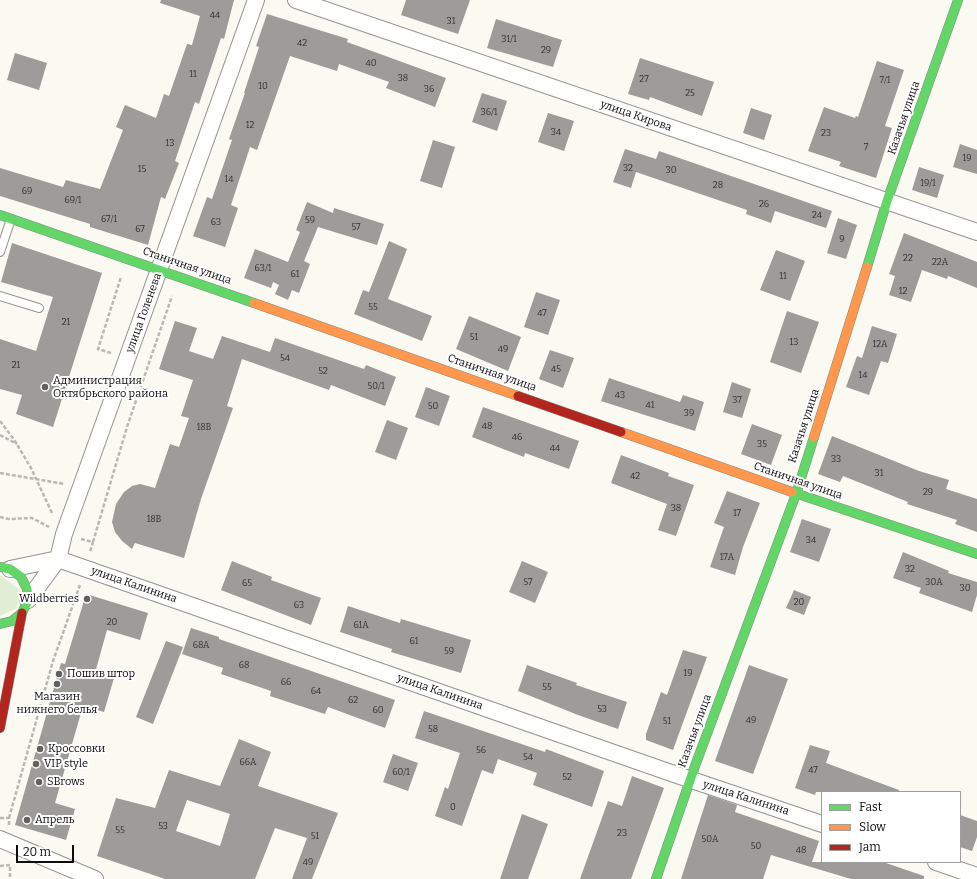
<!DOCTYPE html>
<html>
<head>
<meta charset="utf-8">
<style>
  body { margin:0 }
  #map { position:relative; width:977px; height:879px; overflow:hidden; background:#faf9f2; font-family:Bitter,serif }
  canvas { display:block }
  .legend { position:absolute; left:821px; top:791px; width:140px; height:72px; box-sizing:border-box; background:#fff; border:1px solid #9e9e9e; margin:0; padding:5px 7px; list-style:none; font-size:12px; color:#0d0d0d }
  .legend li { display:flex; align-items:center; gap:8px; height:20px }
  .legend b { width:20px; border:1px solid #9e9e9e }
  .scale { position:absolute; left:16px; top:845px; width:58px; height:18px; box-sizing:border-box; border:2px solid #0d0d0d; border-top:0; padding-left:5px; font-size:12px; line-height:14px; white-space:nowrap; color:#0d0d0d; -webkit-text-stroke:3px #fff; paint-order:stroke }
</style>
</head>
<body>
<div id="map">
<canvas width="977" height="879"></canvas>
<ul class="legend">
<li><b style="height:5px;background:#63d668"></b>Fast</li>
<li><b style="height:5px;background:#ff974d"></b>Slow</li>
<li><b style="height:5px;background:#b3261e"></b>Jam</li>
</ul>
<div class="scale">20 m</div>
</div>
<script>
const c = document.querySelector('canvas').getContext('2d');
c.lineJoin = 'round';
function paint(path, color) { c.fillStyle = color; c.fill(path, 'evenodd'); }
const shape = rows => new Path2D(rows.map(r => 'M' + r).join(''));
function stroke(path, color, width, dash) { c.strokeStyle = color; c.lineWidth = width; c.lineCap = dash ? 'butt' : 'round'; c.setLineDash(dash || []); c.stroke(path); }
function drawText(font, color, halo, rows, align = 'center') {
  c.font = font + ' Bitter,serif'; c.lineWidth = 4; c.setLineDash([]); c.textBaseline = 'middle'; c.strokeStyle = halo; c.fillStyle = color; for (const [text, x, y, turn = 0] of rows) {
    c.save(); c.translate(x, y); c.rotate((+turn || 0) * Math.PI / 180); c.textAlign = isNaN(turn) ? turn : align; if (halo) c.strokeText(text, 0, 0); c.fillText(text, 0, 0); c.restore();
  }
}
const green = shape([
  [0,575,21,591,17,608,0,616]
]);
const building = shape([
  [161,0,234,0,224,39,221,38,199,104,195,102,175,161,179,163,165,199,161,197,148,245,90,227,90,224,0,196,0,168,63,187,66,180,100,189,123,130,116,127,125,105,156,118,164,94,169,96,187,44,192,45,200,16,160,3],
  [406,0,470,0,458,34,401,15],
  [267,14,348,39,347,42,446,78,435,107,386,88,389,82,339,64,337,71,290,56,257,150,250,147,231,205,238,208,225,247,193,236,207,197,212,199,232,140,229,139,245,93,244,93,259,47,256,46],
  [496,19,562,40,553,67,487,48],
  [15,53,47,63,39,90,7,80],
  [640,58,714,82,702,116,650,97,649,100,628,94],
  [877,61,904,70,885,126,892,128,876,178,839,166,841,162,808,151,824,107,855,118,856,116,858,117],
  [482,93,507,101,497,131,472,122],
  [751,108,772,115,764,140,743,133],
  [548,113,574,121,564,151,538,142],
  [433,140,455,147,442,188,420,181],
  [960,144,977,150,977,174,953,167],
  [625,149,656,159,659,151,832,211,826,228,775,211,771,223,746,214,747,210,636,172,631,188,613,182],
  [919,167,944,175,937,198,912,190],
  [307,202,333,213,334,208,384,224,377,245,318,227,304,261,310,264,299,293,292,290,288,300,275,294,279,285,273,282,271,288,244,278,255,249,288,262,300,232,296,230],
  [838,218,857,225,846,259,827,253],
  [904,233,977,262,977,288,948,276,947,279,922,270,911,302,889,295,895,276,889,274],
  [389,241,407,249,388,299,432,316,422,341,354,314,363,290,369,292],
  [12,243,102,273,53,427,16,414,22,395,0,389,0,339,36,351,53,297,1,282],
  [776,250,805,261,790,301,760,290],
  [536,292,560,300,548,335,524,327],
  [787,311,819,322,801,373,770,362],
  [469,316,521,337,508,371,456,349],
  [175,321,197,328,189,351,213,359,222,336,270,352,275,338,364,369,366,365,396,377,385,406,331,385,329,390,242,359,227,406,233,408,201,499,184,558,135,543,132,549,122,541,115,532,112,522,116,504,124,492,132,486,140,484,155,488,170,444,179,447,189,418,181,416,193,380,159,369],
  [872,326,897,334,888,363,881,361,869,395,846,387,857,356,862,358],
  [550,350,574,358,563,388,539,379],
  [609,378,680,402,683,395,704,402,695,431,601,401],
  [732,382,751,389,742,418,723,412],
  [426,387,450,396,439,426,415,417],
  [483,407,579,441,569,469,525,453,524,457,472,437],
  [387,420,408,428,396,460,375,452],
  [752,424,782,435,771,465,741,454],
  [832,436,919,471,949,480,946,489,977,499,977,532,955,524,957,520,907,504,908,502,843,476,840,482,818,474],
  [621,455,669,473,668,476,694,485,676,536,658,530,667,504,611,483],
  [727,491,760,503,743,547,735,575,710,567,724,527,714,523],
  [802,519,831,529,819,562,790,552],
  [903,552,949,571,948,573,977,582,977,595,972,612,919,593,921,588,893,578],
  [232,561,272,577,271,580,321,598,311,625,221,590],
  [522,561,548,572,535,603,509,592],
  [794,590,811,597,804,615,786,608],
  [86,594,148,613,140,640,107,630,95,673,114,678,104,712,83,706,55,803,75,809,66,840,15,825,61,663,65,664],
  [348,606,400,623,401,619,471,640,461,673,391,652,392,649,340,632],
  [191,628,219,637,219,639,395,700,385,728,328,707,325,714,291,703,270,696,271,691,221,674,223,668,182,654],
  [166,641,183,647,153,724,136,717],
  [683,650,707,657,673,750,646,740,646,734,661,692,667,695],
  [527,665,577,683,576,685,627,702,618,729,578,715,518,691],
  [749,665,788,679,753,774,715,761],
  [424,711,545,752,546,749,604,771,592,807,533,785,537,773,498,759,493,774,482,770,462,826,435,816,445,787,448,789,460,753,415,738],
  [239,739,271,752,258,786,338,813,312,879,292,879,307,838,275,828,255,879,165,879,97,856,116,798,155,808,169,770,220,786],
  [187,800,230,814,220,846,176,831],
  [810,745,830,751,826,763,899,790,899,792,816,792,815,795,795,788],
  [393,754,418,763,408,791,383,782],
  [632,776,664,788,631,879,580,879,608,801,622,806],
  [708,795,737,805,735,812,819,841,812,862,883,862,924,876,924,879,851,879,771,855,763,879,681,879],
  [522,814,548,824,528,879,500,879],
  [960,815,977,821,977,837,972,851,960,847]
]);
const path = shape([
  [111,353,98,349,121,277],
  [0,421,15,441,31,468,52,513],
  [0,435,17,444],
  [0,473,65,484],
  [0,517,9,519,32,518,49,527],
  [81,539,93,542,90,552],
  [93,542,127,427,172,296],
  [0,818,9,818,9,825],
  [9,818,53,661,80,585],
  [0,866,10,865,10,879]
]);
const lane = shape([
  [0,252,11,219],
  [0,296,39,308]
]);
const street = shape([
  [296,0,977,232],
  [58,559,677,775,822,824],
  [10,569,58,559],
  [28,600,58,559,64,534,256,0],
  [0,839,95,879],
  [936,862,977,876]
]);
const fast = shape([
  [0,215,254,303],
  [867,267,887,201,958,0],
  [792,492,977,554],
  [0,567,10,569,21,577,27,589,28,600,22,613,12,621,0,624],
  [656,879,695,766,796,494,814,437]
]);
const slow = shape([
  [254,303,518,396],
  [621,432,792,492],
  [814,437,867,267]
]);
const jam = shape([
  [518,396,621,432],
  [0,728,22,613]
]);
const markers = [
  [45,387,4,"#60605d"],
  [87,599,4,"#60605d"],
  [59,674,4,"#60605d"],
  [57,684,4,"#60605d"],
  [40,749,4,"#60605d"],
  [36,764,4,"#60605d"],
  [39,782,4,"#60605d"],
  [27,820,4,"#60605d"]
];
const numberNames = [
  ["44",215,15],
  ["31",451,21],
  ["31/1",509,39],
  ["42",302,43],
  ["29",546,50],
  ["40",371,63],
  ["11",193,74],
  ["38",403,78],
  ["27",644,79],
  ["7/1",885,80],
  ["10",263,86],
  ["36",429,89],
  ["25",690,93],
  ["36/1",489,112],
  ["12",250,125],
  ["34",556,132],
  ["23",826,133],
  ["13",170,143],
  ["7",866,147],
  ["19",967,158],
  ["32",628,168],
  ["15",142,169],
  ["30",671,170],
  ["14",229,179],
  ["19/1",928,183],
  ["28",718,185],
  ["69",27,191],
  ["69/1",73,200],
  ["26",764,204],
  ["24",817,215],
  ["67/1",109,219],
  ["59",310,220],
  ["63",216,222],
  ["57",356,227],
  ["67",140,229],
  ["9",842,239],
  ["22",908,258],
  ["22А",940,262],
  ["63/1",263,268],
  ["61",295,274],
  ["11",783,276],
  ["12",903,291],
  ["55",373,307],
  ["47",542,313],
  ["21",66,322],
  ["51",474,337],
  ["13",794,342],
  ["12А",880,344],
  ["49",503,349],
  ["54",285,358],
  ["21",16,365],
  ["45",556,369],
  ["52",323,371],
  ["14",863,375],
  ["50/1",376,386],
  ["43",620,395],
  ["37",737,400],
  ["41",650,405],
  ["50",433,406],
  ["39",689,413],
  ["48",487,426],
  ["18В",204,427],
  ["46",517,437],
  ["35",762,444],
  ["44",555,448],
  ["33",836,459],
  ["31",879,473],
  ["42",635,476],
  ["29",928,492],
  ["38",676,508],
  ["17",737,513],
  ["18В",154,519],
  ["34",811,540],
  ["17А",727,557],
  ["32",910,569],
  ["57",528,582],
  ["30А",934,582],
  ["65",247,583],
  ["30",965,588],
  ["20",799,602],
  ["63",299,605],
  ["20",112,622],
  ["61А",361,625],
  ["61",414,641],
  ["68А",201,645],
  ["59",449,651],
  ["68",244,665],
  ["19",688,673],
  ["66",286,682],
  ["55",547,687],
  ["64",316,691],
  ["62",353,700],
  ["53",602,709],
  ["60",378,710],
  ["49",751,720],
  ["51",667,721],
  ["58",433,729],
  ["56",481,750],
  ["54",528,757],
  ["66А",248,762],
  ["47",813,770],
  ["60/1",401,772],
  ["52",567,777],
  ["0",453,807],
  ["53",163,826],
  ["55",120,830],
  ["23",622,833],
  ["51",315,836],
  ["50А",710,839],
  ["50",756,846],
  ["48",801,850],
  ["49",308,862]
];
const streetNames = [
  ["улица Кирова",636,116,19],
  ["Казачья улица",904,118,-71],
  ["Станичная улица",187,266,19],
  ["улица Голенева",144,313,-70],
  ["Станичная улица",492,373,19],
  ["Казачья улица",804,426,-72],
  ["Станичная улица",798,481,19],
  ["улица Калинина",134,585,19],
  ["улица Калинина",440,692,19],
  ["Казачья улица",695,731,-70],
  ["улица Калинина",746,798,18]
];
const poiNames = [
  ["Администрация",53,381],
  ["Октябрьского района",53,394],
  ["Wildberries",79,599,"right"],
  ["Пошив штор",67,674],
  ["Магазин",57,697,"center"],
  ["нижнего белья",57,710,"center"],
  ["Кроссовки",48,749],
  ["VIP style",44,764],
  ["SBrows",47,782],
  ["Апрель",35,820]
];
paint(green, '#e2eed3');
paint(building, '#9d9c98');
stroke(lane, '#949390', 10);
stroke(street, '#949390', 18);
stroke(fast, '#8a8a87', 10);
stroke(slow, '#8a8a87', 10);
stroke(jam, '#8a8a87', 10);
stroke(path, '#b8b8b6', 2.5, [4, 2]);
stroke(lane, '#fefefd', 8);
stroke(street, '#fefefd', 16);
stroke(fast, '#63d668', 9);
stroke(slow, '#ff974d', 9);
stroke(jam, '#b3261e', 9);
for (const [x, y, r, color] of markers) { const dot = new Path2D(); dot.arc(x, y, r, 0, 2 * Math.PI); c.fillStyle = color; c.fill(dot); stroke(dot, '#fff', 1.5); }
drawText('9px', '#313130', null, numberNames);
drawText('11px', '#0d0d0d', '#fff', streetNames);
drawText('11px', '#0d0d0d', '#fff', poiNames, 'left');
</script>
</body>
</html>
